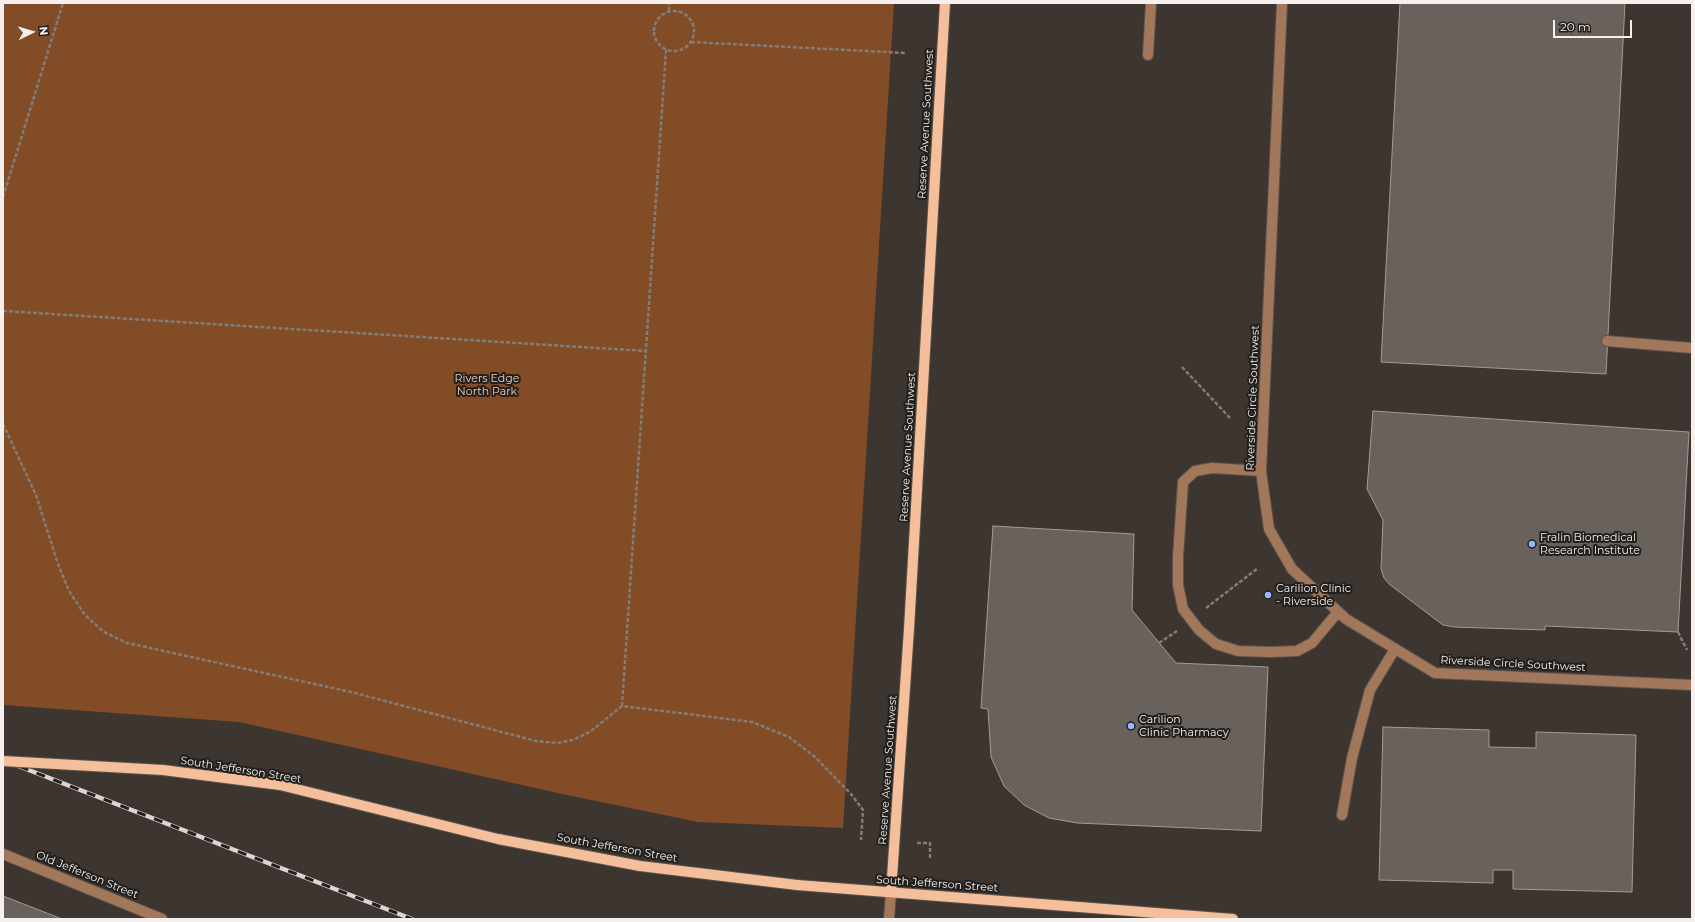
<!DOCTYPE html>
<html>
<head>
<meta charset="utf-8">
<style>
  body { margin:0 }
  #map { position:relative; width:1695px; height:922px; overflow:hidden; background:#3d3530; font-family:Montserrat,sans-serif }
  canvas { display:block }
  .frame { position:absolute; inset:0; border:4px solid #f5f0ed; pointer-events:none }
  .north { position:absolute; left:12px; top:12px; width:40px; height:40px; -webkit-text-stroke:3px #211e1b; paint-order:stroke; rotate:85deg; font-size:11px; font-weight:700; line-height:16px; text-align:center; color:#f5f0ed }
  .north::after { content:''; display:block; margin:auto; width:14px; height:18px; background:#f5f0ed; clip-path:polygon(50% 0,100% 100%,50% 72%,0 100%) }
  .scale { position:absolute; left:1553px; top:20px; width:79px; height:18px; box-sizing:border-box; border:2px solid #f5f0ed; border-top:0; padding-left:5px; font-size:12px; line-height:14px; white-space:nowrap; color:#f5f0ed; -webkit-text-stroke:3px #211e1b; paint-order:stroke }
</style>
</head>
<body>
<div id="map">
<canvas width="1695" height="922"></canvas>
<div class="frame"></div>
<div class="north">N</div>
<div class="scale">20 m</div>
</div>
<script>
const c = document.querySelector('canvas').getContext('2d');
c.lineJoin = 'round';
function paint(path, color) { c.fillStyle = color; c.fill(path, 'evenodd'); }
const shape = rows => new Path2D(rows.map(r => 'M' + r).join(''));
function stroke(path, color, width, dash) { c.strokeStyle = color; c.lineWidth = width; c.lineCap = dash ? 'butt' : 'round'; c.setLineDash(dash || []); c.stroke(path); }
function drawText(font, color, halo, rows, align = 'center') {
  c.font = font + ' Montserrat,sans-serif'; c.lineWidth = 4; c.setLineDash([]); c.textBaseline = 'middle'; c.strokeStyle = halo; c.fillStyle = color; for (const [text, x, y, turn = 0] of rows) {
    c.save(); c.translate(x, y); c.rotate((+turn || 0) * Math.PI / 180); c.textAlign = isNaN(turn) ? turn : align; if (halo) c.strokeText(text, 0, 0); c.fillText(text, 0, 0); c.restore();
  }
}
const green = shape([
  [3,3,894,3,843,828,698,822,562,794,239,722,3,705]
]);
const building = shape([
  [1400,3,1625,3,1606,374,1381,362,1400,3],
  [1373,411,1689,432,1678,632,1545,626,1545,630,1454,627,1443,625,1435,619,1389,584,1384,578,1381,569,1383,520,1367,489,1373,411],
  [993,526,1134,534,1132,610,1176,663,1268,667,1261,831,1077,823,1049,818,1024,805,1004,786,991,757,988,709,981,708,993,526],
  [1383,727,1489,730,1489,747,1536,748,1536,732,1636,735,1632,892,1513,889,1513,870,1493,870,1493,883,1379,880,1383,727],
  [3,896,62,919,3,919,3,896]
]);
const path = shape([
  '654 31a20 20 0 1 1 40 0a20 20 0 1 1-40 0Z',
  [669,11,669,3],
  [691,42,906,53],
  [3,197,63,3],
  [3,311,646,351],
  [1182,367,1231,419],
  [3,424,36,495,58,564,69,591,85,615,104,632,127,643,351,692,536,741,557,743,573,740,591,731,622,706,752,722,789,737,815,757,851,794,863,810,861,840],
  [1206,608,1258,568],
  [1678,632,1687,650],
  [1159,643,1177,631],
  [622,706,666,50],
  [917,843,930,843,930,860]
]);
const minor = shape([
  [1282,3,1261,471,1269,529,1292,569,1346,619,1435,673,1692,685],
  [1148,55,1151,3],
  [1607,341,1692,348],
  [1261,471,1212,468,1195,471,1183,482,1178,557,1178,585,1183,609,1199,630,1216,644,1238,651,1271,652,1297,651,1312,643,1338,612],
  [1342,815,1352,758,1370,690,1395,649],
  [3,854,162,919],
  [889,919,891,892]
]);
const major = shape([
  [797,885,1233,919],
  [891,892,909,629,945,3]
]);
const rail = shape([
  [3,760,412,919]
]);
const majorBridge = shape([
  [3,761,163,770,280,785,498,839,640,866,797,885]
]);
const markers = [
  [1532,544,4,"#95b6fd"],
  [1268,595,4,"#95b6fd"],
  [1131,726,4,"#95b6fd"]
];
const streetNames = [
  ["Reserve Avenue Southwest",926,124,-87],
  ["Riverside Circle Southwest",1253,398,-88],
  ["Reserve Avenue Southwest",908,447,-87],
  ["Riverside Circle Southwest",1513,664,3],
  ["South Jefferson Street",241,770,9],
  ["Reserve Avenue Southwest",888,770,-86],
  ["South Jefferson Street",617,848,10],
  ["Old Jefferson Street",87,875,22],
  ["South Jefferson Street",937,884,4]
];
const parkNames = [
  ["Rivers Edge",487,379],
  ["North Park",487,392]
];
const poiNames = [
  ["Fralin Biomedical",1540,538],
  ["Research Institute",1540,551],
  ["Carilion Clinic",1276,589],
  ["- Riverside",1276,602],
  ["Carilion",1139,720],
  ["Clinic Pharmacy",1139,733]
];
paint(green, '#814c26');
paint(building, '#69615b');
stroke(building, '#a49b95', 1);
stroke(minor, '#5a534e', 12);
stroke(major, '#5a534e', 12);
stroke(path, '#837c78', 2.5, [4, 2]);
stroke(minor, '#a37759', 10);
stroke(major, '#f5bf9b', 10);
stroke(rail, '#dbd6d3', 4.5);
stroke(rail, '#211e1b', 3, [9]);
stroke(majorBridge, '#5a534e', 12, []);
stroke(majorBridge, '#f5bf9b', 10);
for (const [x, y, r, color] of markers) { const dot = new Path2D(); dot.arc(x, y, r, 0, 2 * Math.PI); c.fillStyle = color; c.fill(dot); stroke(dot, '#211e1b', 1.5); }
drawText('11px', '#f5f0ed', '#211e1b', streetNames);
drawText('11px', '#f6d3bc', '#211e1b', parkNames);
drawText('11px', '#f5f0ed', '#211e1b', poiNames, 'left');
</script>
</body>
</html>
